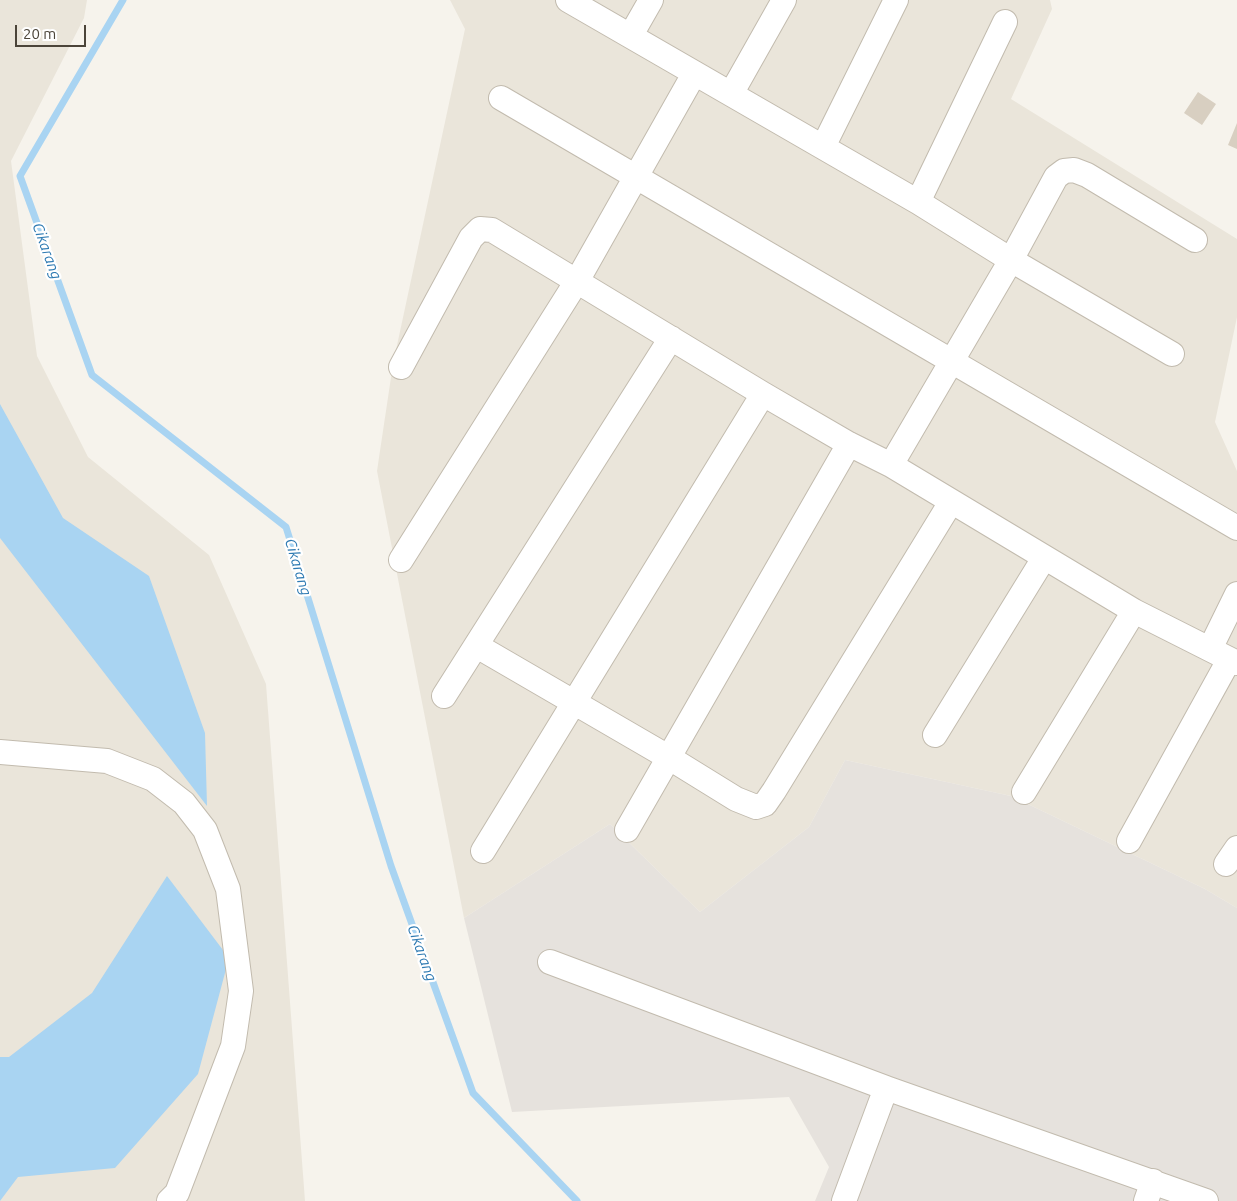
<!DOCTYPE html>
<html>
<head>
<meta charset="utf-8">
<style>
  body { margin:0 }
  #map { position:relative; width:1237px; height:1201px; overflow:hidden; background:#f6f3ec; font-family:Ubuntu,sans-serif }
  canvas { display:block }
  .scale { position:absolute; left:15px; top:25px; width:71px; height:22px; box-sizing:border-box; border:2px solid #4b4439; border-top:0; padding-left:6px; font-size:15px; line-height:18px; white-space:nowrap; color:#4b4439; -webkit-text-stroke:4px #fff; paint-order:stroke }
</style>
</head>
<body>
<div id="map">
<canvas width="1237" height="1201"></canvas>
<div class="scale">20 m</div>
</div>
<script>
const c = document.querySelector('canvas').getContext('2d');
c.lineJoin = 'round';
function paint(path, color) { c.fillStyle = color; c.fill(path, 'evenodd'); }
const shape = rows => new Path2D(rows.map(r => 'M' + r).join(''));
function stroke(path, color, width, dash) { c.strokeStyle = color; c.lineWidth = width; c.lineCap = dash ? 'butt' : 'round'; c.setLineDash(dash || []); c.stroke(path); }
function drawText(font, color, halo, rows, align = 'center') {
  c.font = font + ' Ubuntu,sans-serif'; c.lineWidth = 4.5; c.setLineDash([]); c.textBaseline = 'middle'; c.strokeStyle = halo; c.fillStyle = color; for (const [text, x, y, turn = 0] of rows) {
    c.save(); c.translate(x, y); c.rotate((+turn || 0) * Math.PI / 180); c.textAlign = isNaN(turn) ? turn : align; if (halo) c.strokeText(text, 0, 0); c.fillText(text, 0, 0); c.restore();
  }
}
const residential = shape([
  [0,0,87,0,84,18,11,161,37,356,88,457,209,555,266,684,305,1201,0,1201],
  [450,0,1050,0,1052,9,1011,99,1237,239,1237,317,1215,422,1237,471,1237,908,1205,889,1011,796,845,760,809,827,700,912,610,824,464,918,377,471,393,364,465,29]
]);
const industrial = shape([
  [845,760,1011,796,1205,889,1237,908,1237,1201,815,1201,829,1167,789,1097,512,1112,464,918,610,824,700,912,809,827]
]);
const water = shape([
  [0,404,63,518,149,576,205,733,207,806,0,538],
  [167,876,229,958,198,1074,115,1168,18,1177,0,1201,0,1057,9,1057,92,993]
]);
const stream = shape([
  [123,0,20,176,92,375,286,527,391,866,473,1093,577,1201]
]);
const building = shape([
  [1198,92,1216,104,1202,125,1184,113],
  [1237,123,1237,149,1228,145]
]);
const minor = shape([
  [568,0,918,202,1011,260,1172,354],
  [631,35,651,0],
  [731,94,784,0],
  [501,98,1237,528],
  [823,147,896,0],
  [918,202,1005,22],
  [401,367,471,238,480,229,492,230,763,394,849,444,891,465,1134,611,1237,663],
  [891,465,1011,260,1056,177,1064,171,1074,170,1087,175,1195,240],
  [401,560,577,281,694,74],
  [477,646,668,757,736,799,756,807,765,804,774,791,951,502],
  [1210,649,1237,594],
  [444,696,671,338],
  [935,735,1044,558],
  [0,752,107,761,153,779,184,803,205,830,228,889,241,991,233,1046,177,1193,169,1201],
  [1024,792,1134,611],
  [627,830,849,444],
  [1129,841,1229,660],
  [483,851,763,394],
  [1226,864,1237,848],
  [550,962,886,1088],
  [844,1201,886,1088,1206,1201],
  [1146,1201,1153,1181]
]);
const waterNames = [
  ["Cikarang",47,251,70],
  ["Cikarang",298,567,73],
  ["Cikarang",422,953,70]
];
paint(residential, '#eae5da');
paint(industrial, '#e6e2dd');
paint(water, '#a9d4f2');
stroke(stream, '#a9d4f2', 7);
paint(building, '#d8cfc1');
stroke(minor, '#c2bbae', 26);
stroke(minor, '#fff', 24);
drawText('italic 15px', '#2e7ab2', '#fff', waterNames);
</script>
</body>
</html>
